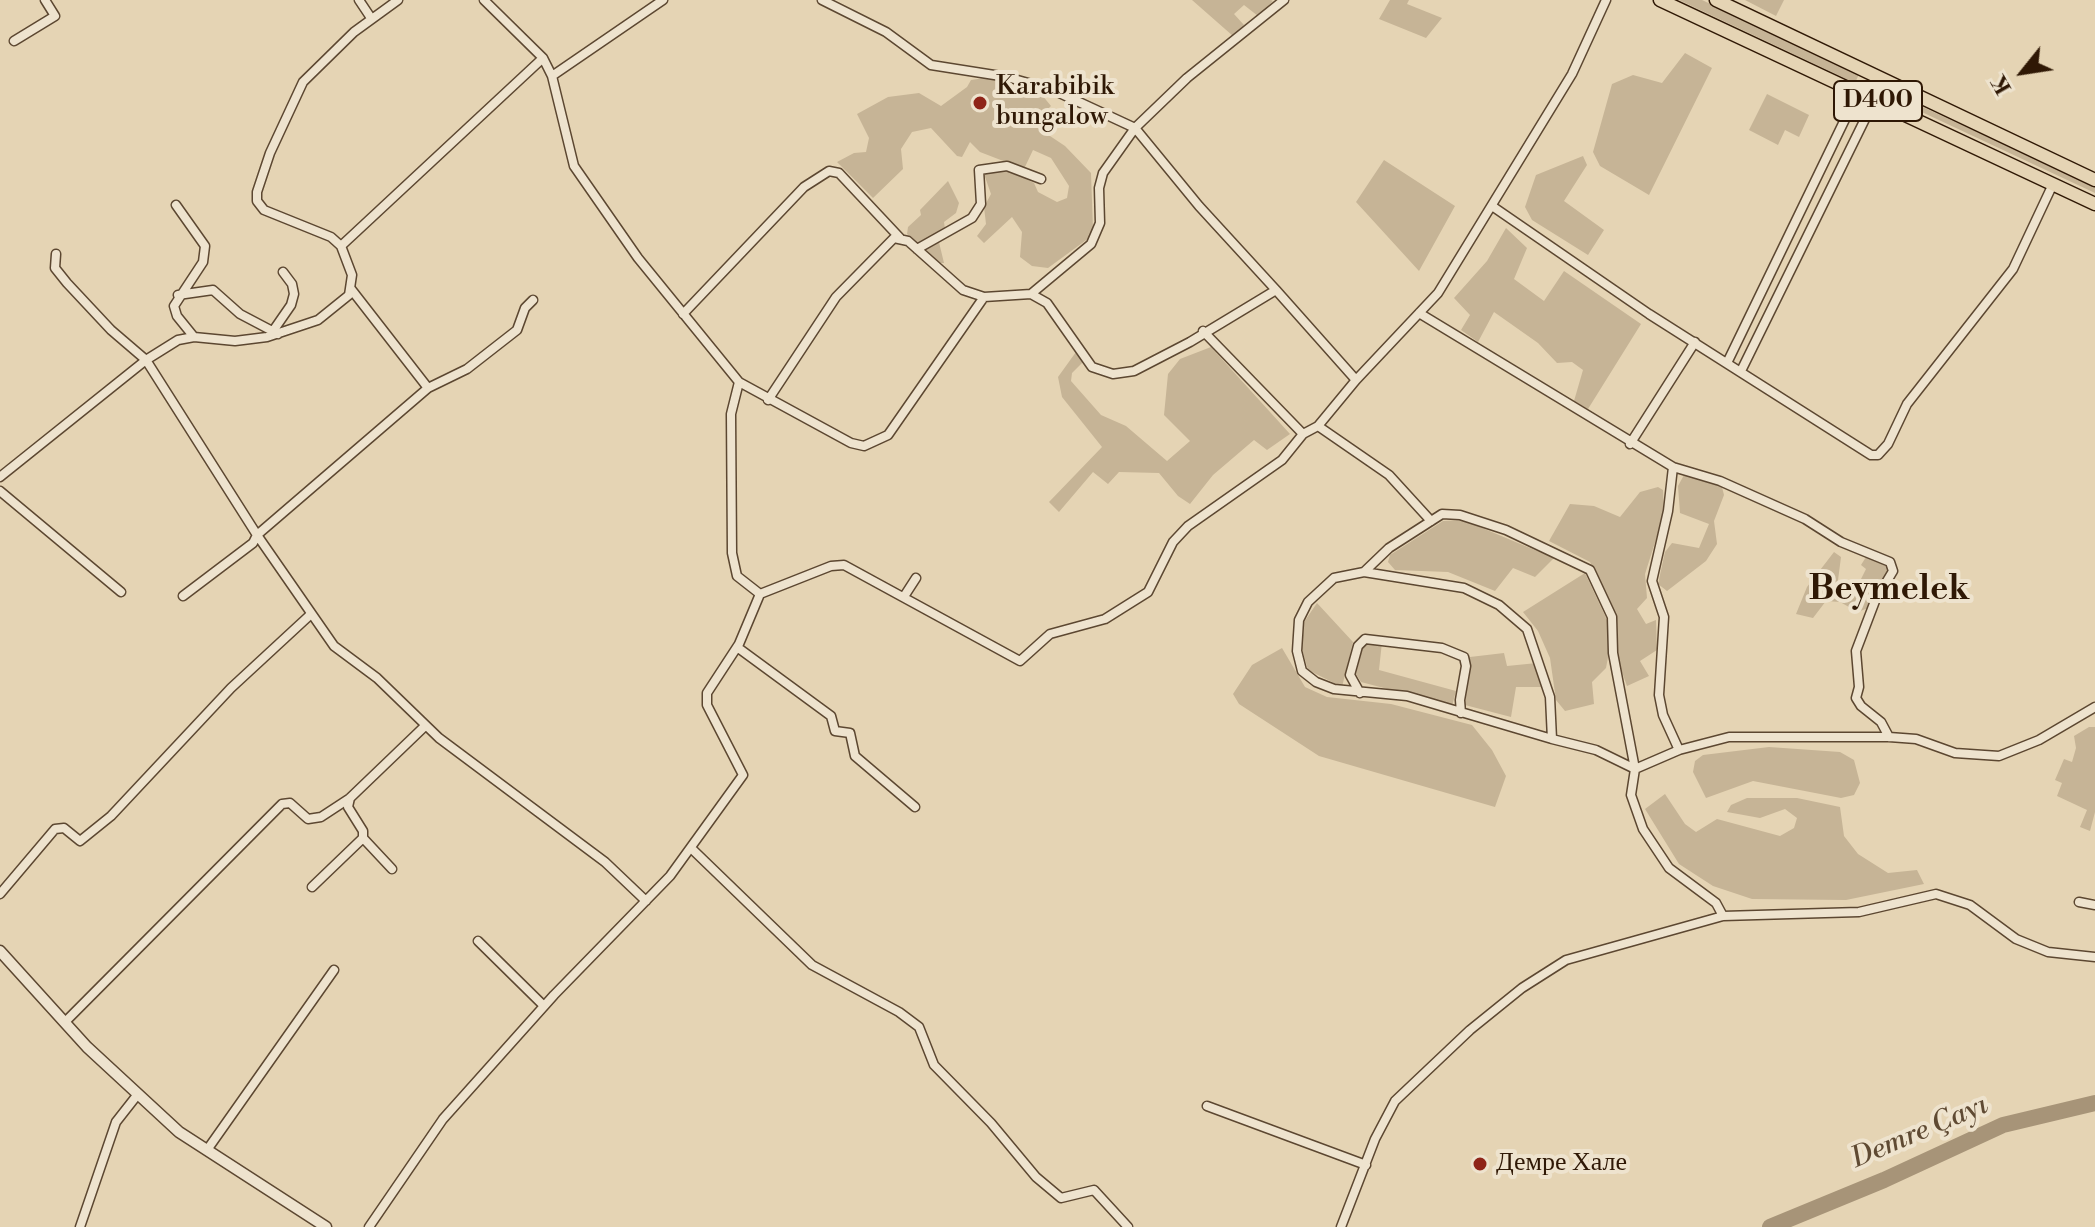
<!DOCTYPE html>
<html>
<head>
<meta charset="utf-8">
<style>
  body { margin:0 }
  #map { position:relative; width:2095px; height:1227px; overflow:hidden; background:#e5d4b4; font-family:"Libre Bodoni",serif }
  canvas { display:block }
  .north { position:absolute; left:1983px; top:32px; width:80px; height:80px; -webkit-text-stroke:6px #eee3ce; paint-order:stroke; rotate:240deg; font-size:22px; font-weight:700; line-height:32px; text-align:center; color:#2f1805 }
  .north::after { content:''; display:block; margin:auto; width:28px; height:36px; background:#2f1805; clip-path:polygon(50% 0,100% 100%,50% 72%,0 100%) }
</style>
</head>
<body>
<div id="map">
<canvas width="2095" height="1227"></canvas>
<div class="north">K</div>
</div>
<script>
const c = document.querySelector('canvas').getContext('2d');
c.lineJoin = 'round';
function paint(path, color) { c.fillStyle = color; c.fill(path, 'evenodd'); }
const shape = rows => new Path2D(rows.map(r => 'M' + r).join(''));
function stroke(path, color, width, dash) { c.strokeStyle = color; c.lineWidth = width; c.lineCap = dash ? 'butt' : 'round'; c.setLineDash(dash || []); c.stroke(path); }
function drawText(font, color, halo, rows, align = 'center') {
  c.font = font + ' "Libre Bodoni",serif'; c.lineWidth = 8; c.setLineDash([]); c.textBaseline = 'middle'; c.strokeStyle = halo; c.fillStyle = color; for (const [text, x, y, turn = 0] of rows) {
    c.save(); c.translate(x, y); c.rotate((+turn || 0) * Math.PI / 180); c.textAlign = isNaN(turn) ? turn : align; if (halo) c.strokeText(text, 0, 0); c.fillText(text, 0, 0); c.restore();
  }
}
const green = shape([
  [1192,0,1271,0,1273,1,1258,16,1244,5,1234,14,1244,25,1233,36],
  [1390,0,1409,0,1407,4,1442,18,1426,38,1379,19],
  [1679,0,1702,0,1859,74,1855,83],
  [1745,0,1784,0,1776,16],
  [1685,53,1712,68,1649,195,1600,166,1593,152,1612,84,1633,75,1662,83],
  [984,78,1011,84,1017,93,1029,98,1031,91,1042,95,1051,106,1032,124,1065,146,1091,173,1093,229,1089,238,1048,268,1032,266,1020,257,1022,232,1012,217,984,243,977,236,986,224,984,207,991,194,984,174,993,168,1006,169,1034,183,1038,192,1057,202,1067,198,1069,186,1051,158,1033,150,1024,169,980,152,970,142,962,157,957,156,931,128,912,132,901,149,903,169,873,198,837,162,854,153,866,152,869,138,857,114,888,97,919,93,941,106,967,87,971,80],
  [1881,88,2095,186,2095,193,1879,92],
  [1767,94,1809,115,1799,137,1785,130,1778,145,1749,130],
  [1583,156,1587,165,1564,201,1604,230,1588,255,1532,220,1525,207,1536,175],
  [1384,160,1455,206,1419,271,1356,202],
  [948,181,959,203,956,213,944,222,945,229,937,234,944,263,940,263,907,234,908,227,921,215,920,210],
  [1506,228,1527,248,1514,279,1544,301,1564,271,1641,324,1588,409,1574,401,1583,370,1572,362,1557,363,1538,343,1494,312,1478,342,1461,330,1470,315,1454,298,1487,261],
  [1211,347,1290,434,1267,450,1254,440,1213,475,1190,504,1178,496,1159,473,1119,472,1108,484,1093,472,1059,512,1049,502,1102,447,1062,397,1058,377,1076,352,1083,362,1072,373,1071,381,1101,415,1126,426,1167,461,1190,441,1164,415,1168,374,1180,359],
  [1684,475,1722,487,1724,495,1714,521,1717,544,1706,561,1667,591,1658,584,1665,552,1672,543,1699,548,1709,524,1680,513,1678,486],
  [1658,487,1663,490,1664,514,1645,574,1647,598,1637,609,1646,624,1656,620,1657,650,1640,661,1649,676,1627,686,1618,661,1617,620,1590,562,1549,541,1570,504,1594,506,1620,517,1640,492],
  [1463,520,1554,558,1535,577,1513,568,1495,591,1448,572,1395,570,1388,562,1390,555,1443,521],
  [1834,552,1841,557,1837,588,1854,593,1866,569,1861,565,1866,557,1888,567,1888,574,1868,608,1858,612,1840,602,1826,601,1813,618,1796,614,1807,587],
  [1585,573,1608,622,1609,652,1606,668,1592,682,1594,704,1565,711,1556,700,1550,658,1538,631,1523,612],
  [1317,603,1353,642,1342,687,1308,670,1302,649,1304,622],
  [1369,642,1382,642,1379,670,1456,691,1452,706,1361,682,1356,674,1363,646],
  [1282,648,1305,687,1327,697,1391,704,1472,725,1492,750,1506,776,1495,807,1319,756,1239,704,1233,694,1252,665],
  [1504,653,1507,666,1537,663,1543,687,1516,687,1511,717,1465,705,1470,657],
  [2089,727,2095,727,2095,812,2090,831,2080,827,2087,810,2057,796,2062,783,2055,780,2064,759,2072,762,2076,748,2074,736],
  [1769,747,1840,752,1854,760,1860,783,1854,795,1841,798,1753,781,1706,798,1693,772,1695,761,1703,755],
  [1665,794,1685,824,1696,832,1717,819,1780,836,1794,828,1797,818,1785,809,1760,818,1727,812,1731,805,1747,798,1797,798,1840,807,1844,836,1858,854,1888,873,1917,870,1924,884,1846,900,1752,899,1713,886,1679,864,1645,809]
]);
const river = shape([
  [1770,1227,1884,1180,2003,1125,2095,1103]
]);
const minor = shape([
  [359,0,371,18],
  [484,0,543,58,552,76],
  [822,0,886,32,931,65,1007,77,1053,90,1135,128,1199,206,1276,290,1190,342,1134,371,1113,374,1092,367,1047,303,1031,294],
  [14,41,55,16,45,0],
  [176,205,205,246,203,262,174,306,177,316,194,337],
  [1492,206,1649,314,1871,455,1878,455,1888,444,1907,404,2013,269,2053,184],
  [341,246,543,58],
  [917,249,972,218,981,204,979,170,1007,166,1041,179],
  [56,254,55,268,67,283,111,330,146,360,257,535,334,646,377,678,439,738,605,862,646,901],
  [1276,290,1356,380],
  [178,295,213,290,240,314,278,334],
  [1419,313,1673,467,1668,511,1652,581,1664,617,1659,695,1663,715,1679,750],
  [683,314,804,187,829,171,839,173,900,238],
  [273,331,291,305,294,294,292,284,283,272],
  [1203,331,1303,434,1318,426,1356,380,1438,293,1572,74,1606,0],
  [1727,363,1849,111,1867,96],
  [1741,371,1866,117,1867,96],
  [739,382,851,443,864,446,888,435,984,297,1031,294,1091,244,1100,223,1099,188,1103,173,1135,128,1187,78,1284,0],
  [428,388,467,369,517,330,525,308,533,300],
  [768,400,836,297,894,238,908,241,963,290,984,297],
  [1318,426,1389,475,1431,521],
  [1630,444,1695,342],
  [1673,467,1720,481,1805,519,1841,542,1890,562,1893,571,1875,601,1856,651,1859,687,1856,698,1861,706,1881,722,1889,737],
  [0,477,146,360,178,340,194,337,235,341,267,337,318,320,349,295,352,275,341,246,331,237,264,210,257,201,257,192,270,153,303,82,354,32,398,0],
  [0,491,121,592],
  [1364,572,1389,548,1442,514,1460,515,1506,530,1590,570,1612,617,1613,653,1635,769,1679,750,1729,737,1889,737,1916,739,1955,753,1999,756,2039,740,2095,707],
  [760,594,831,566,844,565,1020,661,1050,634,1105,619,1148,592,1173,542,1188,526,1282,460,1303,434],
  [905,595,916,578],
  [183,596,253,543,257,535,428,388,351,289],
  [737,647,831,716,835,731,850,733,855,756,915,807],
  [1360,693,1350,675,1358,646,1365,639,1442,648,1464,657,1466,666,1460,700,1461,713],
  [1552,739,1550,697,1527,629,1499,605,1464,588,1364,572,1334,578,1308,602,1299,620,1297,651,1302,671,1316,682,1334,689,1407,696,1552,739,1596,750,1635,769,1631,795,1643,829,1669,868,1716,903,1723,916],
  [363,838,392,869],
  [692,849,812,965,899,1012,919,1027,934,1065,991,1123,1036,1177,1061,1198,1094,1190,1128,1227],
  [312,887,363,838,363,831,348,807,350,798],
  [0,894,55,829,64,828,80,841,111,816,231,688,310,615],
  [2079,902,2095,905],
  [478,941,544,1006],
  [65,1022,282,804,290,803,308,819,321,817,350,798,425,726],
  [1207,1106,1366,1165],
  [207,1150,334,970],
  [80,1227,116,1122,138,1094],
  [369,1227,443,1119,554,995,670,876,743,775,707,705,707,693,739,644,760,594,737,576,732,553,731,414,739,382,638,258,574,166,552,76,663,0],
  [1341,1227,1375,1139,1395,1101,1470,1030,1522,988,1566,960,1723,916,1859,912,1936,894,1970,905,2016,939,2048,952,2095,957]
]);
const tertiary = shape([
  [0,951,87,1047,179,1132,326,1227]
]);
const trunk = shape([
  [1660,0,2095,204],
  [1716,0,2095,180]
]);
const markers = [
  [980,103,8,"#8f2418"],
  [1480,1164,8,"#8f2418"]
];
const shields = [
  [1878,101,88]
];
const shieldNames = [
  ["D400",1878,101]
];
const poiNames = [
  ["Karabibik",996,88],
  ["bungalow",996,118],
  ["Демре Хале",1496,1164]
];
const waterNames = [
  ["Demre Çayı",1920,1133,-23]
];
const districtNames = [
  ["Beymelek",1889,591]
];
paint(green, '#c6b496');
stroke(river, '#a79478', 16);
stroke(minor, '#5c4731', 11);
stroke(tertiary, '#5c4731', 13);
stroke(trunk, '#2f1805', 15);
stroke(minor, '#eee3ce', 8);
stroke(tertiary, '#eee3ce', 10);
stroke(trunk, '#e5d4b4', 12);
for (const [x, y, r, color] of markers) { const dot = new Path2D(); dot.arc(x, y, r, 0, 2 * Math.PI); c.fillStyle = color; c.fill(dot); stroke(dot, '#eee3ce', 3); }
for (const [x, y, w] of shields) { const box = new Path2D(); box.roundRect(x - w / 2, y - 20, w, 40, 6); c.fillStyle = '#eee3ce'; c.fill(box); stroke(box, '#2f1805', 2); }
drawText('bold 24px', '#2f1805', null, shieldNames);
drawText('26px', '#2f1805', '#eee3ce', poiNames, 'left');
drawText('italic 28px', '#5f4a33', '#eee3ce', waterNames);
drawText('bold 34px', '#2f1805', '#eee3ce', districtNames);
</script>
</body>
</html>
